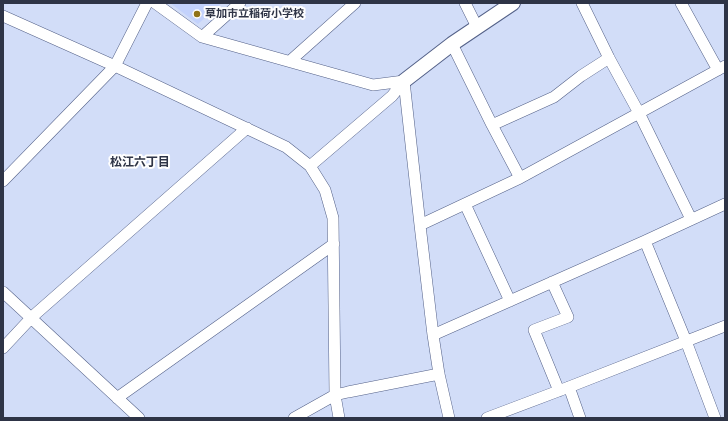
<!DOCTYPE html>
<html>
<head>
<meta charset="utf-8">
<style>
  body { margin:0 }
  #map { position:relative; width:728px; height:421px; overflow:hidden; background:#d2ddf8; font-family:"DM Sans",sans-serif }
  canvas { display:block }
  .frame { position:absolute; inset:0; border:4px solid #2e3446; pointer-events:none }
</style>
</head>
<body>
<div id="map">
<canvas width="728" height="421"></canvas>
<div class="frame"></div>
</div>
<script>
const c = document.querySelector('canvas').getContext('2d');
c.lineJoin = 'round';
function paint(path, color) { c.fillStyle = color; c.fill(path, 'evenodd'); }
const shape = rows => new Path2D(rows.map(r => 'M' + r).join(''));
function stroke(path, color, width, dash) { c.strokeStyle = color; c.lineWidth = width; c.lineCap = dash ? 'butt' : 'round'; c.setLineDash(dash || []); c.stroke(path); }
function drawText(font, color, halo, rows, align = 'center') {
  c.font = font + ' "DM Sans","Noto Sans JP",sans-serif'; c.lineWidth = 4; c.setLineDash([]); c.textBaseline = 'middle'; c.strokeStyle = halo; c.fillStyle = color; for (const [text, x, y, turn = 0] of rows) {
    c.save(); c.translate(x, y); c.rotate((+turn || 0) * Math.PI / 180); c.textAlign = isNaN(turn) ? turn : align; if (halo) c.strokeText(text, 0, 0); c.fillText(text, 0, 0); c.restore();
  }
}
const built = shape([
  [170,3,222,3,198,24]
]);
const minor = shape([
  [155,3,202,37,373,85,404,81],
  [465,3,477,27],
  [582,3,609,58,639,113,691,219],
  [681,3,718,70],
  [3,16,115,66,286,147,310,166,325,190,333,218,335,395,339,418],
  [202,37,240,3],
  [452,44,492,125,520,178],
  [290,61,355,3],
  [404,81,420,225,433,335,439,374,449,418],
  [492,125,554,97,581,76,609,58],
  [310,166,392,96,404,81],
  [3,181,115,66,147,3],
  [465,204,510,301],
  [420,225,520,178,725,66],
  [645,241,686,341,715,418],
  [552,282,568,317,534,330,559,391],
  [3,292,139,418],
  [433,335,645,241,725,204],
  [3,348,32,317,247,128],
  [569,387,580,418],
  [117,398,334,244],
  [294,418,335,395,348,392,439,374],
  [487,418,569,387,725,326]
]);
const tertiary = shape([
  [404,81,452,44,513,3]
]);
const markers = [
  [197,14,4,"#907319"]
];
const poiNames = [
  ["草加市立稲荷小学校",205,14]
];
const neighbourhoodNames = [
  ["松江六丁目",140,163]
];
paint(built, '#c3d2fc');
stroke(minor, '#546188', 12);
stroke(tertiary, '#546188', 16);
stroke(minor, '#fff', 11);
stroke(tertiary, '#fff', 14);
for (const [x, y, r, color] of markers) { const dot = new Path2D(); dot.arc(x, y, r, 0, 2 * Math.PI); c.fillStyle = color; c.fill(dot); stroke(dot, '#fefefe', 1.5); }
drawText('bold 11px', '#2e3446', '#fefefe', poiNames, 'left');
drawText('bold 12px', '#2e3446', '#fefefe', neighbourhoodNames);
</script>
</body>
</html>
